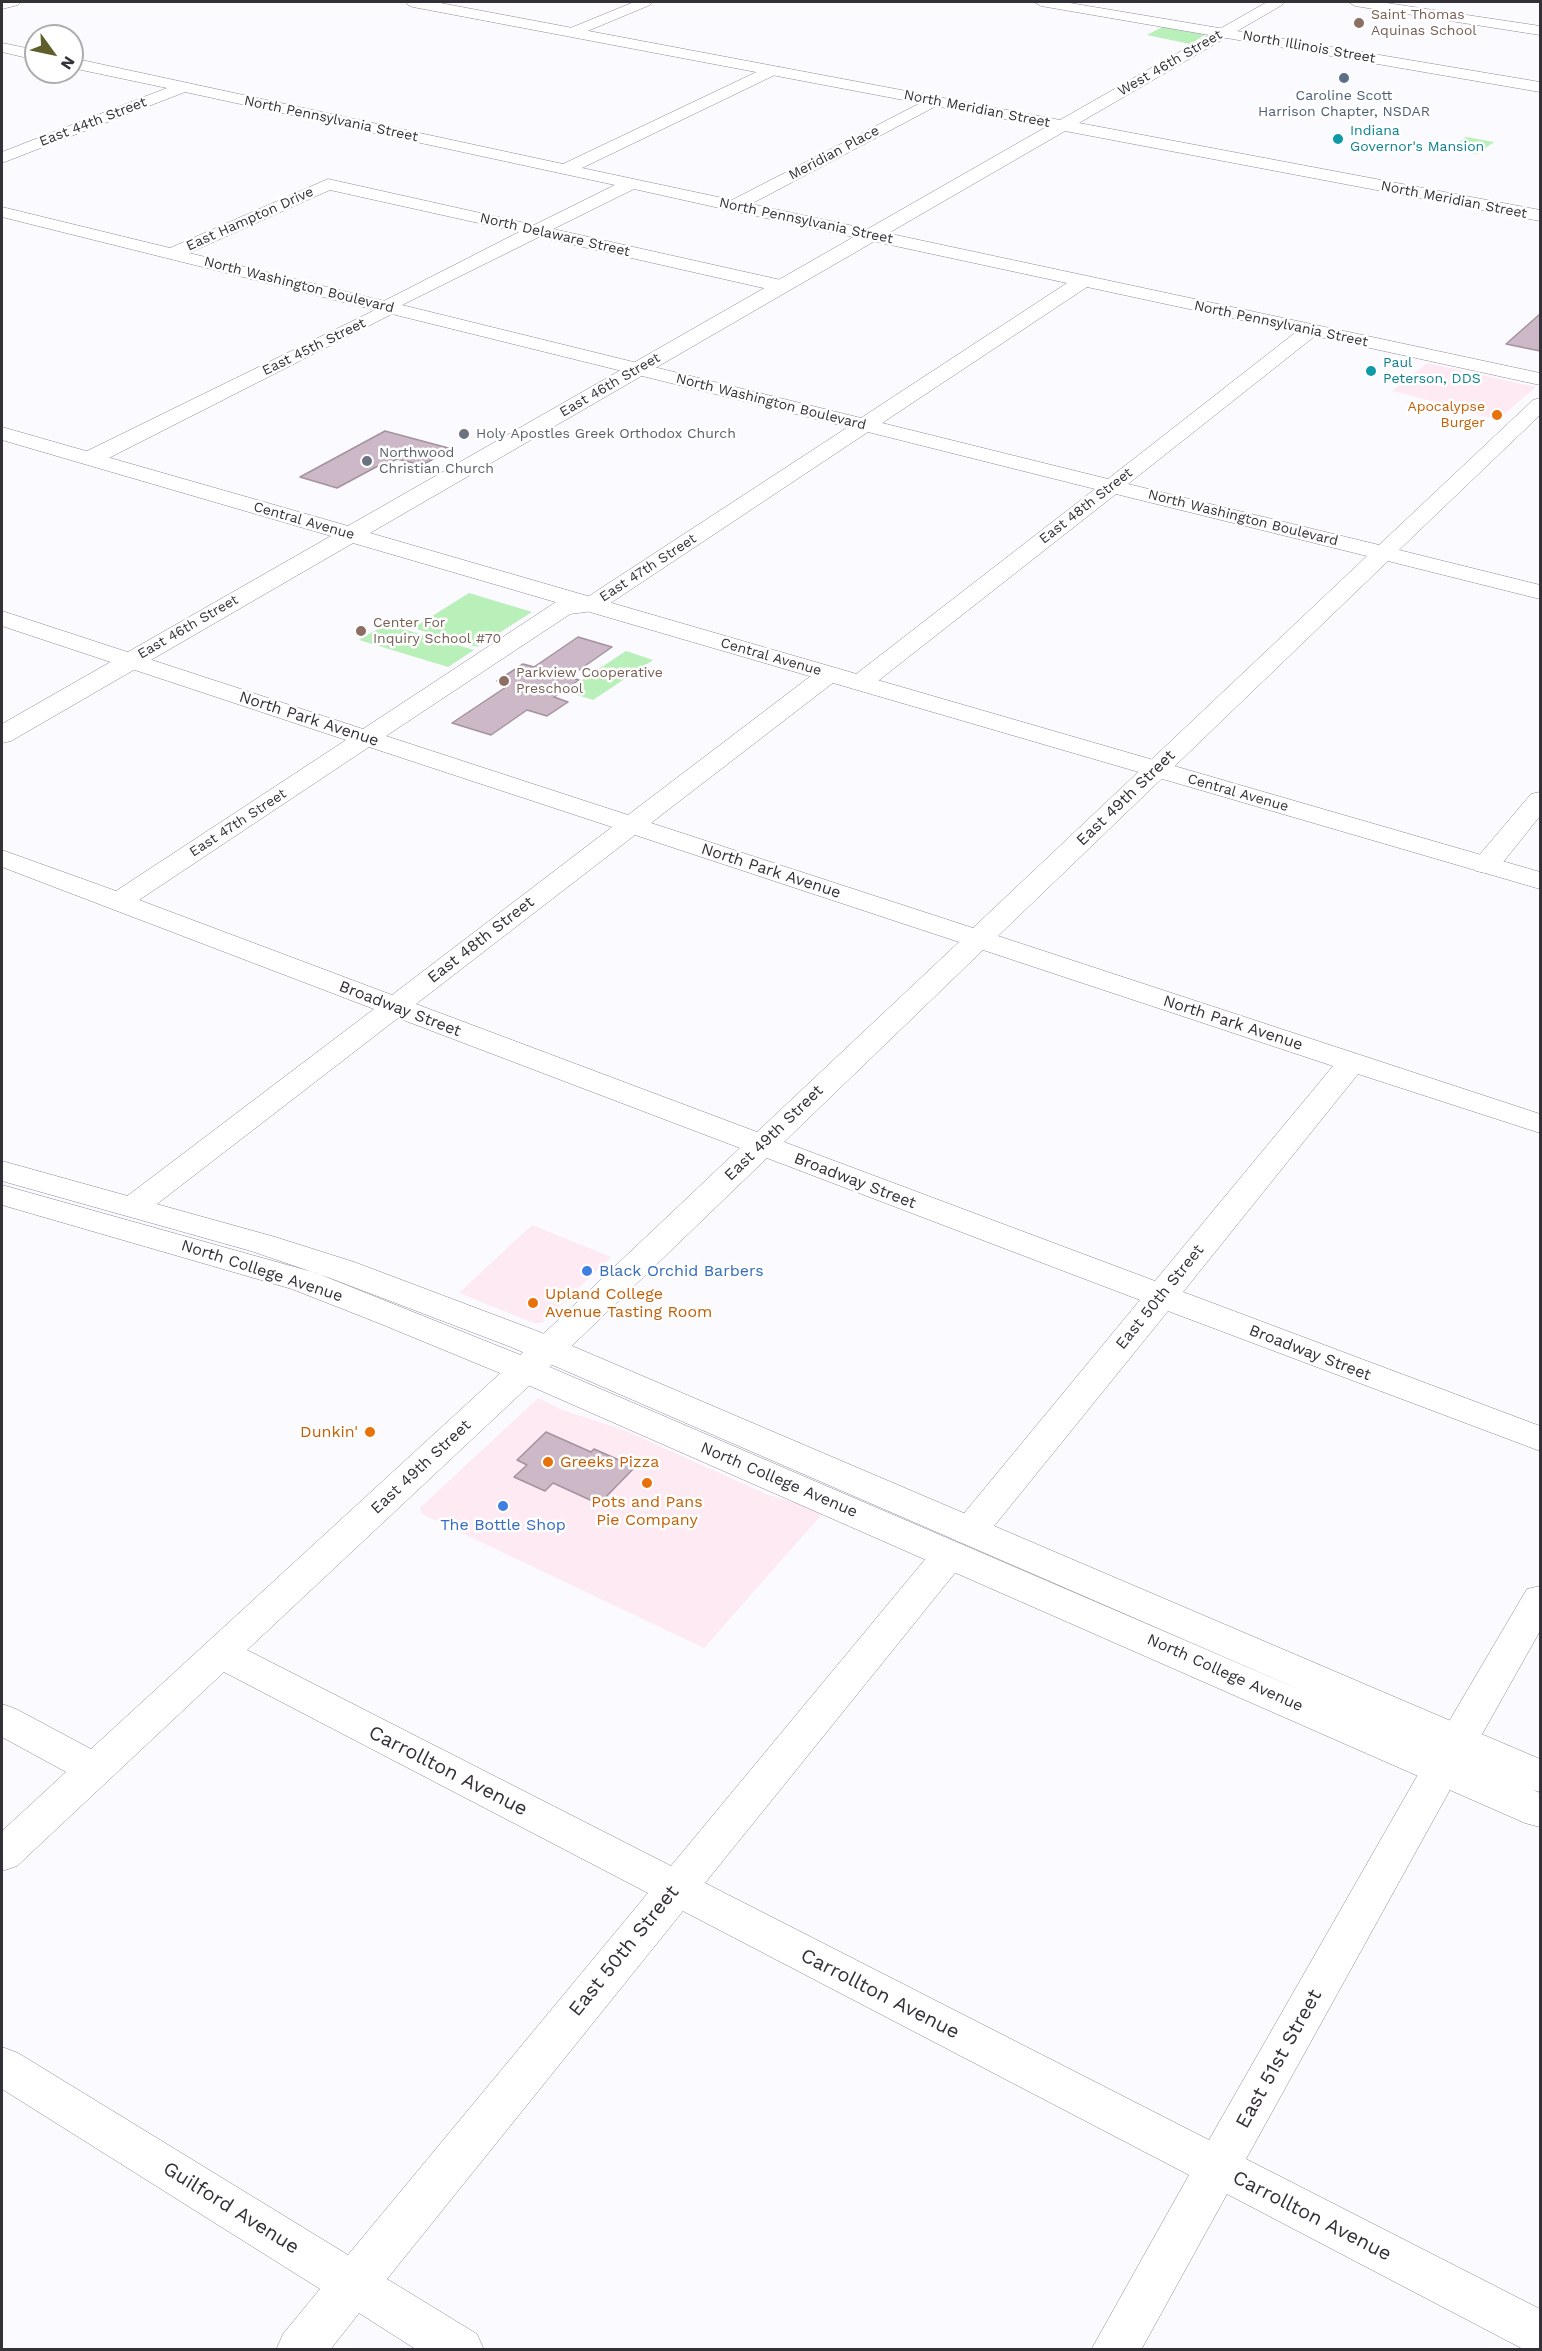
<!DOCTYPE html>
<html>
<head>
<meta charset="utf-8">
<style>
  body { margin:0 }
  #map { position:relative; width:1542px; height:2351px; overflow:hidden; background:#fbfafe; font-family:"Work Sans",sans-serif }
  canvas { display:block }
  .frame { position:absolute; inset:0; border:3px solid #333038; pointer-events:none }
  .north { position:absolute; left:24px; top:24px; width:60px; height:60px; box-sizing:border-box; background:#fff; border:2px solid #adacaf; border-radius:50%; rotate:123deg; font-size:16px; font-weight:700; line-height:24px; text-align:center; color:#333038 }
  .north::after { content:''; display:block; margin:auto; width:21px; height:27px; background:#605e2b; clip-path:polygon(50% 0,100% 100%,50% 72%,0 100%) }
</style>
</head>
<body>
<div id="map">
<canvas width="1542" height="2351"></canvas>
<div class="frame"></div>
<div class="north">N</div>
</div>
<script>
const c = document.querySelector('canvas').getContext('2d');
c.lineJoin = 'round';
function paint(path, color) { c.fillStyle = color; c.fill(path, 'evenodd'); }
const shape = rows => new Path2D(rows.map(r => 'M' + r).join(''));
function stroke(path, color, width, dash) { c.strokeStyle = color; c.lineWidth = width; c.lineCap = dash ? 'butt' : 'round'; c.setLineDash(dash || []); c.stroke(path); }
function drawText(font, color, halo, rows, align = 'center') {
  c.font = font + ' "Work Sans",sans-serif'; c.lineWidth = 5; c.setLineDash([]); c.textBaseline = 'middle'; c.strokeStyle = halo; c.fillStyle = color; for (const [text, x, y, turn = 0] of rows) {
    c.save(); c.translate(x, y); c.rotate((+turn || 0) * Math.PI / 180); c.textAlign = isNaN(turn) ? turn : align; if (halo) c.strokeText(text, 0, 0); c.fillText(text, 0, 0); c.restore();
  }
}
const commercial = shape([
  [1427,363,1536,387,1498,419,1444,408,1448,405,1392,391],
  [532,1225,611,1257,542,1323,534,1323,459,1293],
  [538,1398,562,1410,624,1430,766,1494,824,1512,704,1648,422,1514,420,1508]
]);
const green = shape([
  [1162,27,1203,34,1205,35,1190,44,1147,35],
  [1466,137,1494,142,1477,154,1449,149],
  [469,593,532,612,477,647,413,628],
  [386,624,474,650,448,667,359,640],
  [626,651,653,660,593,700,565,691]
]);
const building = shape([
  [1540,314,1540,351,1506,344,1540,314],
  [385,431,452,449,422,465,397,459,381,467,378,466,337,488,300,477,385,431],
  [578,637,612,647,569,677,579,680,554,697,568,702,547,716,527,710,491,735,452,723,509,685,497,681,523,664,534,667,578,637],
  [546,1432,591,1452,594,1449,635,1467,599,1504,553,1483,545,1491,514,1477,527,1465,517,1460,546,1432]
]);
const minor = shape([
  [2,2,20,2,18,5,2,9,2,2],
  [634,2,652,2,650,5,578,35,568,35,565,32,568,29,634,2],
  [1034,2,1064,2,1540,82,1540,92,1041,6,1034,2],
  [1348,2,1380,2,1540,26,1540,35,1355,6,1348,2],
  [2,43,36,50,36,60,2,52,2,43],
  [72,58,563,164,767,67,779,67,781,70,779,73,582,168,732,200,934,96,940,98,942,101,940,104,751,204,1540,373,1540,385,1315,336,1128,484,1379,545,1533,400,1540,398,1540,415,1399,550,1540,585,1540,599,1388,561,998,936,1540,1114,1540,1133,1358,1074,1183,1292,1540,1426,1540,1451,1168,1311,982,1541,969,1545,956,1541,951,1532,956,1523,1140,1300,767,1158,579,1339,247,1650,671,1866,937,1545,950,1541,963,1545,968,1554,963,1563,705,1883,1209,2140,1428,1757,1442,1753,1456,1757,1462,1768,1246,2159,1540,2309,1540,2350,1523,2349,1227,2194,1141,2350,1091,2350,1189,2175,683,1911,387,2279,477,2334,484,2350,417,2350,359,2313,330,2350,276,2350,283,2334,320,2289,2,2089,2,2047,18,2053,348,2255,648,1893,224,1672,17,1866,2,1871,2,1831,66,1772,2,1737,2,1704,16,1709,91,1749,555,1323,740,1148,398,1018,144,1214,133,1217,122,1214,117,1207,122,1200,374,1009,2,867,2,850,116,891,346,740,2,626,2,611,363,729,556,602,586,598,848,427,392,314,99,463,91,464,83,463,80,458,83,453,375,310,2,217,2,207,170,248,328,179,534,225,615,185,185,92,2,163,2,152,167,88,72,68,72,58],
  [634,189,733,211,1067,283,861,418,402,305,539,237,781,292,788,290,790,286,788,282,781,280,553,229,634,189],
  [330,190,519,232,384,301,189,253,330,190],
  [1087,287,1296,332,1108,479,882,423,1087,287],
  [868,432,1095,489,851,678,848,683,851,688,860,690,869,688,1116,494,1367,556,973,928,651,823,838,679,841,674,838,669,829,667,820,669,628,815,386,736,570,614,600,610,868,432],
  [369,747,612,827,392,995,139,900,369,747],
  [635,835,959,942,757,1132,416,1004,635,835],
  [983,950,1333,1066,1155,1281,784,1142,983,950],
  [1540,792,1540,816,1496,871,1486,873,1476,871,1472,865,1476,859,1531,794,1540,792],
  [1540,1586,1540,1631,1472,1752,1458,1756,1444,1752,1438,1741,1444,1730,1527,1589,1540,1586]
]);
const major = shape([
  [406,2,435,2,1060,120,1267,2,1284,2,1282,5,1079,123,1540,210,1540,221,1065,131,370,533,1540,872,1540,889,353,543,11,741,2,743,2,724,331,536,2,440,2,427,348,526,1046,127,413,7,408,5,406,2],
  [2,1161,275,1237,354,1262,537,1331,1540,1759,1540,1792,1533,1790,1540,1793,1540,1827,1525,1823,512,1378,381,1324,292,1289,2,1205,2,1185,316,1273,538,1362,1305,1692,511,1347,330,1278,251,1251,2,1181,2,1161]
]);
const markers = [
  [1359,23,6,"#8d6e63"],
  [1344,78,6,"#5c6f8a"],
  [1338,139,6,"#0f9aa8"],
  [1371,371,6,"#0f9aa8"],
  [1497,415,6,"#e8710a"],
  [464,434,6,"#6b7280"],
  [367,461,6,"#6b7280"],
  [361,631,6,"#8d6e63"],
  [504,681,6,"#8d6e63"],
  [587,1271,6,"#3f7fe0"],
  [533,1303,6,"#e8710a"],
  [370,1432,6,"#e8710a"],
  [548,1462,6,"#e8710a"],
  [647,1483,6,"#e8710a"],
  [503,1506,6,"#3f7fe0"]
];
const farEducationnames = [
  ["Saint Thomas",1371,15],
  ["Aquinas School",1371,31],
  ["Center For",373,623],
  ["Inquiry School #70",373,639],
  ["Parkview Cooperative",516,673],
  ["Preschool",516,689]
];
const farStreetnames = [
  ["North Illinois Street",1309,47,10],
  ["West 46th Street",1170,63,-30],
  ["North Meridian Street",977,109,11],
  ["North Pennsylvania Street",331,119,12],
  ["East 44th Street",93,122,-21],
  ["Meridian Place",834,153,-28],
  ["North Meridian Street",1454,200,11],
  ["East Hampton Drive",250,219,-24],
  ["North Pennsylvania Street",806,221,12],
  ["North Delaware Street",555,235,13],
  ["North Washington Boulevard",299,285,14],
  ["North Pennsylvania Street",1281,324,12],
  ["East 45th Street",314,347,-26],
  ["East 46th Street",610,385,-30],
  ["North Washington Boulevard",771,402,14],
  ["East 48th Street",1086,506,-38],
  ["North Washington Boulevard",1243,518,14],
  ["Central Avenue",304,521,16],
  ["East 47th Street",648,568,-33],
  ["East 46th Street",188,627,-30],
  ["Central Avenue",771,657,16],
  ["Central Avenue",1238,793,16],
  ["East 47th Street",238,823,-33]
];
const farServicenames = [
  ["Caroline Scott",1344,96],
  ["Harrison Chapter, NSDAR",1344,112]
];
const farCulturenames = [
  ["Indiana",1350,131],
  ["Governor's Mansion",1350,147],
  ["Paul",1383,363],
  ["Peterson, DDS",1383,379]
];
const farFoodnames = [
  ["Apocalypse",1485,407],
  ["Burger",1485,423]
];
const farWorshipnames = [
  ["Holy Apostles Greek Orthodox Church",476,434],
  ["Northwood",379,453],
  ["Christian Church",379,469]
];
const streetNames = [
  ["North Park Avenue",309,719,18],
  ["East 49th Street",1126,798,-44],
  ["North Park Avenue",771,871,18],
  ["East 48th Street",481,940,-38],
  ["Broadway Street",400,1009,21],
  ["North Park Avenue",1233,1023,18],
  ["East 49th Street",774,1133,-44],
  ["Broadway Street",855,1181,21],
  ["North College Avenue",262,1271,18],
  ["East 50th Street",1160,1297,-51],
  ["Broadway Street",1310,1353,21],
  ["East 49th Street",421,1467,-43],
  ["North College Avenue",779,1480,23],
  ["North College Avenue",1225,1673,24]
];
const shopNames = [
  ["Black Orchid Barbers",599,1271],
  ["The Bottle Shop",503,1525,"center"]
];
const foodNames = [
  ["Upland College",545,1294],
  ["Avenue Tasting Room",545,1312],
  ["Dunkin'",358,1432,"right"],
  ["Greeks Pizza",560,1462],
  ["Pots and Pans",647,1502,"center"],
  ["Pie Company",647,1520,"center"]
];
const nearStreetnames = [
  ["Carrollton Avenue",448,1771,27],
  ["East 50th Street",624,1951,-51],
  ["Carrollton Avenue",880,1994,27],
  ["East 51st Street",1279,2059,-61],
  ["Guilford Avenue",231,2208,32],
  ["Carrollton Avenue",1312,2216,27]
];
paint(commercial, '#feeaf3');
paint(green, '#b9efb8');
paint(building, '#ccb8c7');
stroke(building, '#a492a0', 1.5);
stroke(minor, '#90889b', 1);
stroke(major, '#90889b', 1);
paint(minor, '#fff');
paint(major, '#fff');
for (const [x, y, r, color] of markers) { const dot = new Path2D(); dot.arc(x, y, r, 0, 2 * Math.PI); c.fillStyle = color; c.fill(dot); stroke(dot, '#fff', 2); }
drawText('14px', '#785e54', '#fff', farEducationnames, 'left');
drawText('14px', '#333038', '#fff', farStreetnames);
drawText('14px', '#4e5e75', '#fff', farServicenames);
drawText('14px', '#0d838f', '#fff', farCulturenames, 'left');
drawText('14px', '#c56008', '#fff', farFoodnames, 'right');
drawText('14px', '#5b616d', '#fff', farWorshipnames, 'left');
drawText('16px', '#333038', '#fff', streetNames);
drawText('16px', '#366cbe', '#fff', shopNames, 'left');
drawText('16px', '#c56008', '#fff', foodNames, 'left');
drawText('20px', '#333038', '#fff', nearStreetnames);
</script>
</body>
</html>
